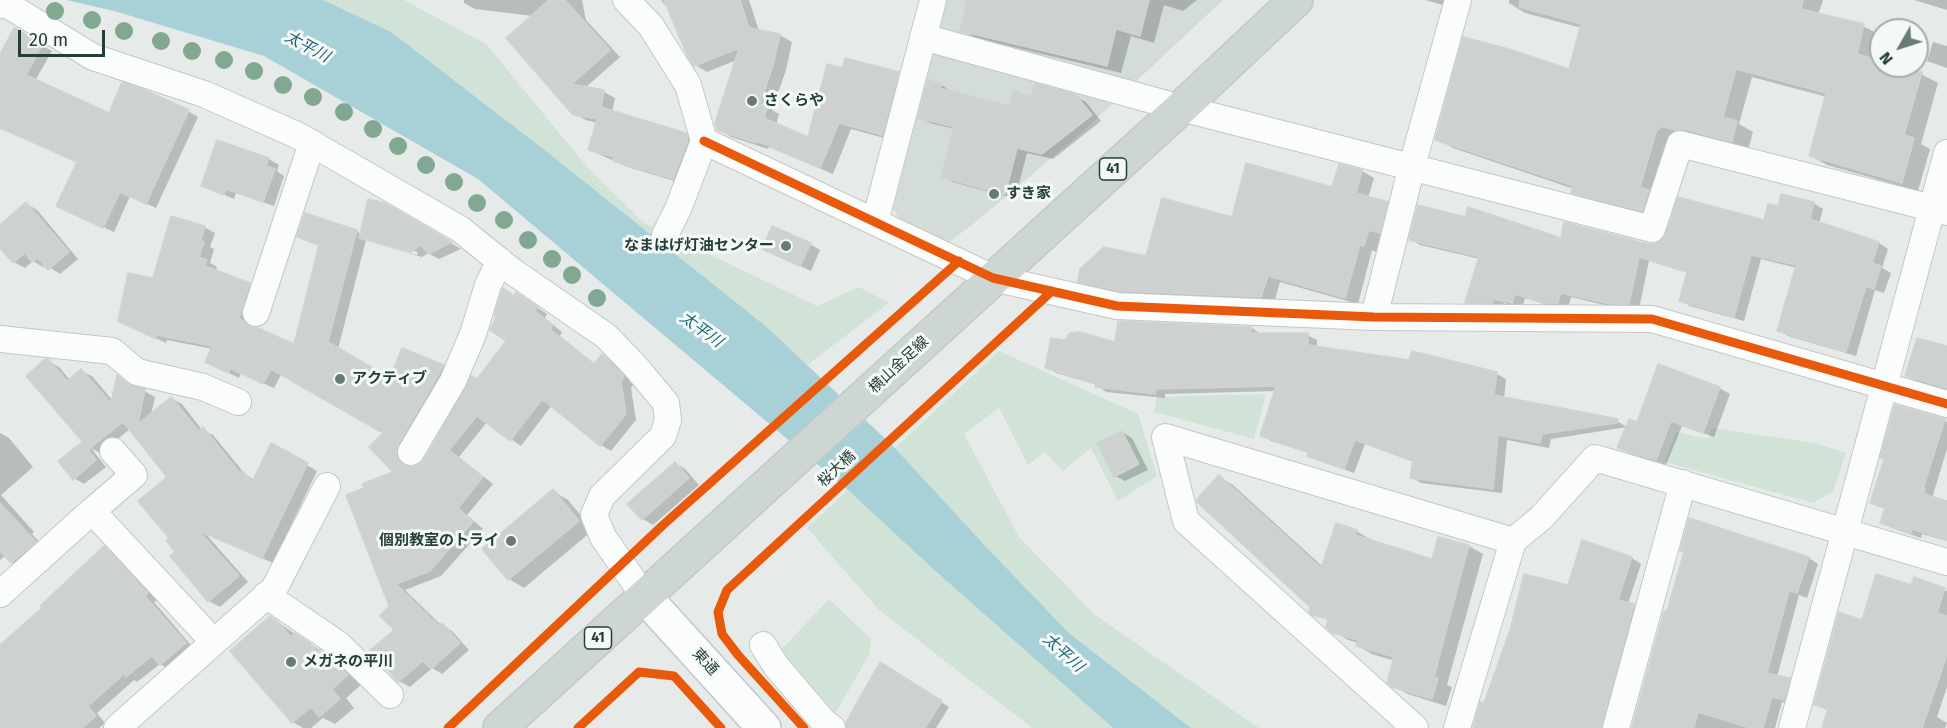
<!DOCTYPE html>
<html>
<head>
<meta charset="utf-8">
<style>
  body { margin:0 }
  #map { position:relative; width:1947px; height:728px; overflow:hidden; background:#e6ebe9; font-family:"Fira Sans",sans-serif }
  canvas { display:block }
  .north { position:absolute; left:1869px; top:18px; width:60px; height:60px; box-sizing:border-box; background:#f4f9f7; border:2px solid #a1aeab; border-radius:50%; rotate:231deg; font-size:16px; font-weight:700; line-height:24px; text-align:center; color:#243e38 }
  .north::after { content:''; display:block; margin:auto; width:21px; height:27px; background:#687b76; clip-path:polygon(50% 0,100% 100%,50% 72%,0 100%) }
  .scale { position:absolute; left:18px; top:30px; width:87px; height:27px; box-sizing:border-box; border:3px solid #243e38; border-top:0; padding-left:8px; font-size:18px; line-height:21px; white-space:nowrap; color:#243e38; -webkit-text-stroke:4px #f4f9f7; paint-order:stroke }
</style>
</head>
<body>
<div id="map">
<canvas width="1947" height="728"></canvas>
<div class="north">N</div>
<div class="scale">20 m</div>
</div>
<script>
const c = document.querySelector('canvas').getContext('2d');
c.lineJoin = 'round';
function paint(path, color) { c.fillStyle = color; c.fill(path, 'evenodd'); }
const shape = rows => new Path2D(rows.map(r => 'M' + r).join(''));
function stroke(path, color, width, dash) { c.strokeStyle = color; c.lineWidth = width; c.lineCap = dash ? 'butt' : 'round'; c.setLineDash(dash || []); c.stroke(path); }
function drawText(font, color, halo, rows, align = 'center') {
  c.font = font + ' "Fira Sans","Noto Sans JP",sans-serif'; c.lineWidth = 6; c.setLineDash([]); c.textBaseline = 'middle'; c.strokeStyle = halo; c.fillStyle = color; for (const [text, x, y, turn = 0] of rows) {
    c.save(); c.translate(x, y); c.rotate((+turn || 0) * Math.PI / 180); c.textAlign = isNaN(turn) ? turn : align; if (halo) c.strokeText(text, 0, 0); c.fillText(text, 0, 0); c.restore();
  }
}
const built = shape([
  [947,0,1223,0,1080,134,972,225,926,259,893,209]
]);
const green = shape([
  [321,0,404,0,486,44,588,168,644,223,817,306,859,287,889,303,807,365,768,328],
  [999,351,1138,414,1157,476,1118,501,1091,448,1063,471,1045,452,1028,465,999,408,964,434,1019,537,1095,615,1259,728,1191,728,1069,633,989,550,895,448],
  [1266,394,1254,439,1154,412,1157,397],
  [1712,428,1815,443,1846,453,1833,491,1813,503,1665,462,1676,432,1708,439],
  [848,490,932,568,1113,728,1032,728,879,610,807,528],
  [829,599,871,639,870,653,835,714,780,651]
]);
const water = shape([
  [66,0,323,0,391,32,547,152,768,328,895,448,989,550,1069,633,1191,728,1113,728,932,568,848,490,478,179,264,56,114,11]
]);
const shadow = shape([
  [464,0,582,0,586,20,620,57,585,88,604,92,615,98,612,112,686,135,697,141,684,184,625,166,590,150,598,123,586,120,574,114,533,16,475,9,464,3],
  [661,0,749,0,759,31,780,35,792,42,786,70,772,110,779,114,776,125,809,139,843,70,898,74,910,81,895,141,851,129,833,174,769,147,768,149,731,137,718,129,737,60,707,72,695,65,671,12],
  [969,0,1197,0,1183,11,1164,5,1154,43,1131,36,1121,73,976,38,962,30],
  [1425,0,1448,0,1446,6],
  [1509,0,1823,0,1818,15,1863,26,1880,35,1873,61,1881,63,1881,66,1893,66,1921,74,1938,83,1921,144,1930,149,1918,191,1827,165,1810,155,1827,97,1752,77,1739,124,1753,132,1748,150,1693,139,1659,219,1589,201,1573,192,1574,189,1453,148,1437,139,1570,71,1582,28,1525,13,1509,3],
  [1914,0,1947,0,1947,10],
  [15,30,52,51,35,81,110,115,188,111,198,117,156,208,130,196,114,232,68,211,78,162,0,127,0,57],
  [1933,42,1947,46,1947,68,1927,61],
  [929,82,941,85,951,91,1010,107,1032,98,1075,96,1086,102,1101,121,1053,159,1027,153,1015,199,953,182,943,177,955,129,930,123,920,117],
  [218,141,269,159,279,165,277,171,284,176,274,206,236,193,234,199,203,186],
  [1340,166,1362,171,1374,178,1368,198,1387,203,1399,210,1392,238,1381,236,1376,252,1372,250,1358,304,1280,282,1274,303,1132,297,1091,288,1079,281,1148,258,1233,219,1333,188],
  [1813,203,1823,209,1819,224,1879,243,1888,249,1882,268,1891,273,1884,293,1875,290,1856,356,1788,336,1779,330,1797,268,1761,259,1744,321,1690,306,1680,300,1688,273,1649,261,1639,309,1621,309,1571,297,1568,308,1557,308,1525,298,1522,308,1504,303,1502,308,1478,308,1467,301,1480,259,1420,245,1411,239,1562,240,1655,245,1766,222,1779,208],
  [27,204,37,210,78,259,60,274,46,265,43,267,33,261,25,268,14,262,0,245,0,227],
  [384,204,461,249,439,259,428,253,422,257,370,242,417,255,418,252,370,239,370,242,366,240,338,349,391,380,443,366,453,372,406,459,410,468,420,466,425,461,478,380,508,340,515,297,527,300,547,314,545,318,562,332,560,336,595,364,603,356,613,362,634,383,631,388,636,420,611,451,601,445,552,405,521,446,487,422,459,457,493,484,467,515,483,529,441,576,405,590,441,625,452,631,469,650,442,674,432,668,410,687,399,681,396,630,366,489,396,472,385,433,282,373,274,388,241,373,239,378,217,367,213,349,167,340,166,343,130,326,154,280,204,227,215,233,210,247,214,249,210,263,217,267,215,272,260,291,248,326,295,347,320,246,299,237,356,231,362,235],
  [810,244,820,250,811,271,764,249],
  [1119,323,1252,328,1261,334,1307,335,1317,340,1317,348,1497,374,1506,379,1504,399,1617,421,1627,427,1638,424,1719,388,1730,394,1714,437,1682,426,1666,465,1629,453,1619,447,1627,427,1551,439,1549,448,1507,440,1502,493,1421,483,1411,477,1414,462,1365,444,1354,473,1318,460,1309,455,1309,453,1271,441,1262,436,1276,391,1165,394,1165,398,1106,392,1097,385,1056,373,1047,367,1116,344],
  [1947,348,1947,394,1932,390,1907,376],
  [48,361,59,367,70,380,81,371,92,376,113,401,118,378,133,387,144,391,155,397,151,415,171,398,182,404,202,430,213,435,245,474,255,481,272,445,317,471,273,563,205,533,248,582,220,607,209,601,177,552,171,538,169,477,130,429,100,453,91,448,106,467,84,484,74,478,82,444,91,449,28,376],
  [1944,420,1947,422,1947,449,1933,495,1934,498,1947,502,1947,541,1922,534,1921,538,1892,528,1882,522,1886,509,1871,502],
  [1122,432,1132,438,1148,470,1125,481,1115,476],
  [0,433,9,438,33,467,1,495,34,532,32,534,45,548,23,568,12,562,6,555,0,560],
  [675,463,685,469,699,485,653,525,643,519],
  [1220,477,1233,485,1323,567,1356,531,1370,539,1370,541,1433,560,1439,538,1469,546,1483,554,1447,685,1452,687,1446,706,1408,694,1393,686,1395,661,1372,654,1358,646,1359,643,1348,640,1333,631,1329,621,1311,611,1312,607],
  [553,491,568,500,593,530,524,588,509,579,484,549],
  [105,548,115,554,157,600,154,602,195,650,171,670,160,664,137,682,134,680,97,713,105,723,99,728,0,728,0,647,44,608],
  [1632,558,1641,564,1628,604,1644,611,1612,728,1474,728,1484,705,1569,587],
  [1809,558,1818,564,1807,598,1799,595,1777,677,1789,680,1799,686,1794,704,1782,702,1775,728,1633,728],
  [1915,579,1947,591,1947,687,1937,717,1947,723,1945,728,1824,728,1829,711,1815,704,1863,622,1912,587],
  [271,618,344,666,362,684,346,698,354,708,335,724,323,718,311,728,303,728,293,722],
  [889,669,949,707,936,728,853,728]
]);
const building = shape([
  [549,0,565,0,610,50,572,84,604,90,601,107,686,133,688,140,673,179,613,161,614,157,588,150,597,119,573,115,506,38,549,0],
  [664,0,740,0,749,28,780,34,774,62,760,104,768,106,764,118,808,137,827,64,842,68,845,58,899,72,882,135,839,123,820,168,757,141,756,143,717,130,715,123,739,48,694,66,687,55,664,0],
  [967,0,1149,0,1140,36,1116,29,1107,66,960,31,967,0],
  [1520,0,1803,0,1801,9,1864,24,1857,54,1881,61,1881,66,1899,66,1922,72,1904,135,1914,138,1902,183,1809,156,1826,93,1736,69,1723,117,1737,121,1732,142,1684,129,1675,130,1660,126,1659,129,1657,129,1640,187,1649,190,1642,211,1571,193,1573,186,1435,140,1463,37,1509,49,1569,69,1581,24,1519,7,1520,0],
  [14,28,43,44,26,75,109,113,122,82,145,90,189,110,146,204,120,192,103,228,56,206,77,162,0,128,0,54,14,28],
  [928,80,941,84,940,88,1009,106,1013,90,1031,96,1035,83,1076,95,1092,115,1042,154,1017,148,1005,195,941,177,954,127,918,118,928,80],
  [217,140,269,158,266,166,275,169,263,202,226,189,224,195,201,186,217,140],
  [1246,163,1332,187,1339,164,1362,170,1356,193,1388,202,1380,233,1369,230,1364,246,1360,245,1345,298,1268,276,1261,297,1119,291,1078,282,1080,269,1104,247,1146,256,1162,198,1232,217,1246,163],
  [1781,194,1814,202,1810,219,1879,242,1872,263,1881,266,1874,289,1866,286,1846,352,1777,331,1796,265,1751,255,1734,317,1679,301,1687,272,1639,257,1629,304,1610,304,1561,293,1558,303,1545,303,1515,294,1512,303,1494,299,1493,303,1466,303,1465,302,1479,257,1409,240,1418,205,1465,217,1468,207,1561,238,1564,222,1648,244,1655,244,1662,240,1666,234,1678,197,1764,220,1768,204,1778,206,1781,194],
  [368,199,385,203,452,242,428,254,421,245,411,252,359,238,368,199],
  [26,202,69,252,48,270,38,258,32,262,25,253,13,263,0,248,0,225,26,202],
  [305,213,357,230,328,342,390,378,402,348,444,365,398,445,396,452,398,459,404,465,411,467,419,465,424,460,471,376,477,379,506,341,490,330,496,317,494,315,503,288,514,296,516,292,538,307,535,311,553,325,550,329,594,364,602,354,624,376,621,381,626,414,600,446,542,399,510,441,477,416,449,450,483,477,458,508,473,522,430,571,396,584,439,626,442,623,460,643,431,669,423,661,398,682,370,650,394,630,380,616,389,606,346,495,364,488,362,484,393,472,369,447,383,433,271,369,263,384,230,368,228,373,205,362,212,346,156,335,156,339,118,321,128,273,153,278,171,216,205,226,201,240,204,242,199,257,207,260,205,266,250,283,239,318,251,327,258,328,294,344,319,245,297,237,305,213],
  [772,226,811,243,800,266,762,249,772,226],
  [1118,321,1252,327,1250,333,1308,333,1308,345,1409,360,1412,351,1497,372,1494,395,1618,419,1617,423,1542,434,1540,443,1498,435,1493,489,1410,478,1413,460,1355,440,1344,469,1307,456,1308,452,1260,436,1276,386,1156,389,1155,394,1095,387,1096,384,1045,368,1051,338,1065,340,1070,333,1080,332,1115,342,1118,321],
  [1917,338,1947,346,1947,388,1905,376,1917,338],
  [45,359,48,359,67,381,81,369,111,403,117,375,128,384,145,389,138,424,171,397,199,431,203,427,240,473,242,471,252,482,271,443,308,463,262,558,199,531,239,576,208,602,170,556,175,552,166,540,169,538,138,501,167,477,123,422,89,449,26,376,45,359],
  [1658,364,1720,387,1703,433,1671,421,1656,460,1617,448,1629,419,1637,422,1658,364],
  [1895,405,1945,419,1923,489,1925,489,1924,494,1947,501,1947,540,1912,529,1911,533,1880,523,1885,508,1870,503,1884,459,1880,458,1895,405],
  [1122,431,1139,464,1114,477,1097,443,1122,431],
  [82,442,96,460,73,480,58,461,82,442],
  [675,462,689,478,642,520,627,504,675,462],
  [1219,475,1321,568,1336,523,1357,530,1355,535,1432,559,1438,537,1469,545,1434,677,1438,678,1432,699,1392,687,1387,683,1394,657,1356,646,1358,640,1332,633,1326,627,1328,619,1312,615,1309,612,1310,607,1197,502,1196,500,1219,475],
  [553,489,579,521,508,580,482,549,553,489],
  [0,503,36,542,11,563,0,551,0,503],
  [1689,518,1809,557,1797,593,1789,591,1767,673,1790,678,1784,700,1772,697,1763,728,1750,728,1698,712,1694,728,1632,728,1664,611,1667,611,1684,552,1680,551,1689,518],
  [1582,540,1632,557,1618,600,1634,604,1601,728,1473,728,1480,702,1484,703,1510,630,1524,574,1568,585,1582,540],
  [104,546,148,593,145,596,186,643,160,665,152,656,126,677,124,674,88,706,96,716,82,728,0,728,0,645,42,608,40,606,104,546],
  [1876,574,1911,585,1914,577,1945,588,1937,613,1947,616,1947,655,1922,728,1822,728,1828,708,1814,705,1839,612,1862,620,1876,574],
  [270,616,278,622,291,637,295,633,310,643,317,651,319,649,328,656,348,675,332,689,340,699,319,717,311,707,292,723,230,651,270,616],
  [880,662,942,701,925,728,847,728,846,722,880,662]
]);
const street = shape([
  [626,0,651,26,688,85,704,141,678,209,665,235],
  [0,5,6,4,93,57,204,94,299,136,460,229,512,271,606,336,635,366,666,403,668,420,663,436,602,496,594,515,603,537,644,596],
  [923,37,1181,108,1652,229,1680,144,1947,212],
  [704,141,993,278,1117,306,1374,317,1652,319,1947,404],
  [875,222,933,0],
  [256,313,312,143],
  [1374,317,1412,166,1458,0],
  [0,339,112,351,137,372,203,387,238,402],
  [411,452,453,381,473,334,488,285,500,261],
  [92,511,134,475,113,451],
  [0,594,92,511,213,641],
  [266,595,338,644,390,695],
  [763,645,776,666,823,721,832,728],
  [117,728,274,589,327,486],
  [1415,728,1186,521,1165,437,1513,541,1541,518,1595,458,1947,562],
  [1457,728,1513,541],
  [1616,728,1683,483],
  [1792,728,1947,153]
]);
const secondary = shape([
  [644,596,764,728]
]);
const primary = shape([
  [500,728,1181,108,1296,0]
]);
const cycleway = shape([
  [704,141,993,278,1117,306,1374,317,1652,319,1947,404],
  [448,728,663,525,959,261],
  [578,728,639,672,674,676,721,728],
  [804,728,738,655,722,634,718,612,727,590,1052,291]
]);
const trees = [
  [55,11],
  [92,20],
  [124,31],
  [161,41],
  [192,51],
  [224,60],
  [254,71],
  [283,85],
  [313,97],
  [344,112],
  [373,129],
  [398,146],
  [426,165],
  [454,182],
  [477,203],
  [504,220],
  [528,240],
  [552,259],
  [572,275],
  [597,298]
];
const markers = [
  [752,101,6,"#687b76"],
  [994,194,6,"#687b76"],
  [786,246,6,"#687b76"],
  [340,379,6,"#687b76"],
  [511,541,6,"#687b76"],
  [291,662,6,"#687b76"]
];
const shields = [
  [1113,169,27],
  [598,638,27]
];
const shieldNames = [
  ["41",1113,169],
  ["41",598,638]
];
const poiNames = [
  ["さくらや",764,101],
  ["すき家",1006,194],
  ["なまはげ灯油センター",774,246,"right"],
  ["アクティブ",352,379],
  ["個別教室のトライ",499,541,"right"],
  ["メガネの平川",303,662]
];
const streetNames = [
  ["横山金足線",899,365,-43],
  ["桜大橋",837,469,-43],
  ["東通",705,662,48]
];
const waterNames = [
  ["太平川",307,47,28],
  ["太平川",701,330,36],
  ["太平川",1063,653,42]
];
paint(built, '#d4dcd9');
paint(green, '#d0e3d6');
paint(water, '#a8d0d7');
paint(shadow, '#0003');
paint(building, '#cdd2d0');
stroke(building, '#ced4d2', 1.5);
stroke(street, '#c3c8c6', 28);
stroke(secondary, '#c2c8c6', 36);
stroke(primary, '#c2cac8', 36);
stroke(street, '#fbfcfc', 26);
stroke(secondary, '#fbfcfc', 33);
stroke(primary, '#ced6d4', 33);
stroke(cycleway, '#e8590c', 9);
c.fillStyle = '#81a992';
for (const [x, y] of trees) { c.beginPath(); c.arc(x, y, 9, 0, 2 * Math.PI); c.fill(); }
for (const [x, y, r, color] of markers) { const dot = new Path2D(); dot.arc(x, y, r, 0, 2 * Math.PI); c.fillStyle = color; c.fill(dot); stroke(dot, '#f4f9f7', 2); }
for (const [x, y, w] of shields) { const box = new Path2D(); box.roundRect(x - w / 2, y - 11, w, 22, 4.5); c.fillStyle = '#f4f9f7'; c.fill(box); stroke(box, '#243e38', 1.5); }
drawText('bold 14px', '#243e38', null, shieldNames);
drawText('bold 15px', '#243e38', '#f4f9f7', poiNames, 'left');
drawText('15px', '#243e38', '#f4f9f7', streetNames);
drawText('italic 16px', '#206778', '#f4f9f7', waterNames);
</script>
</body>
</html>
